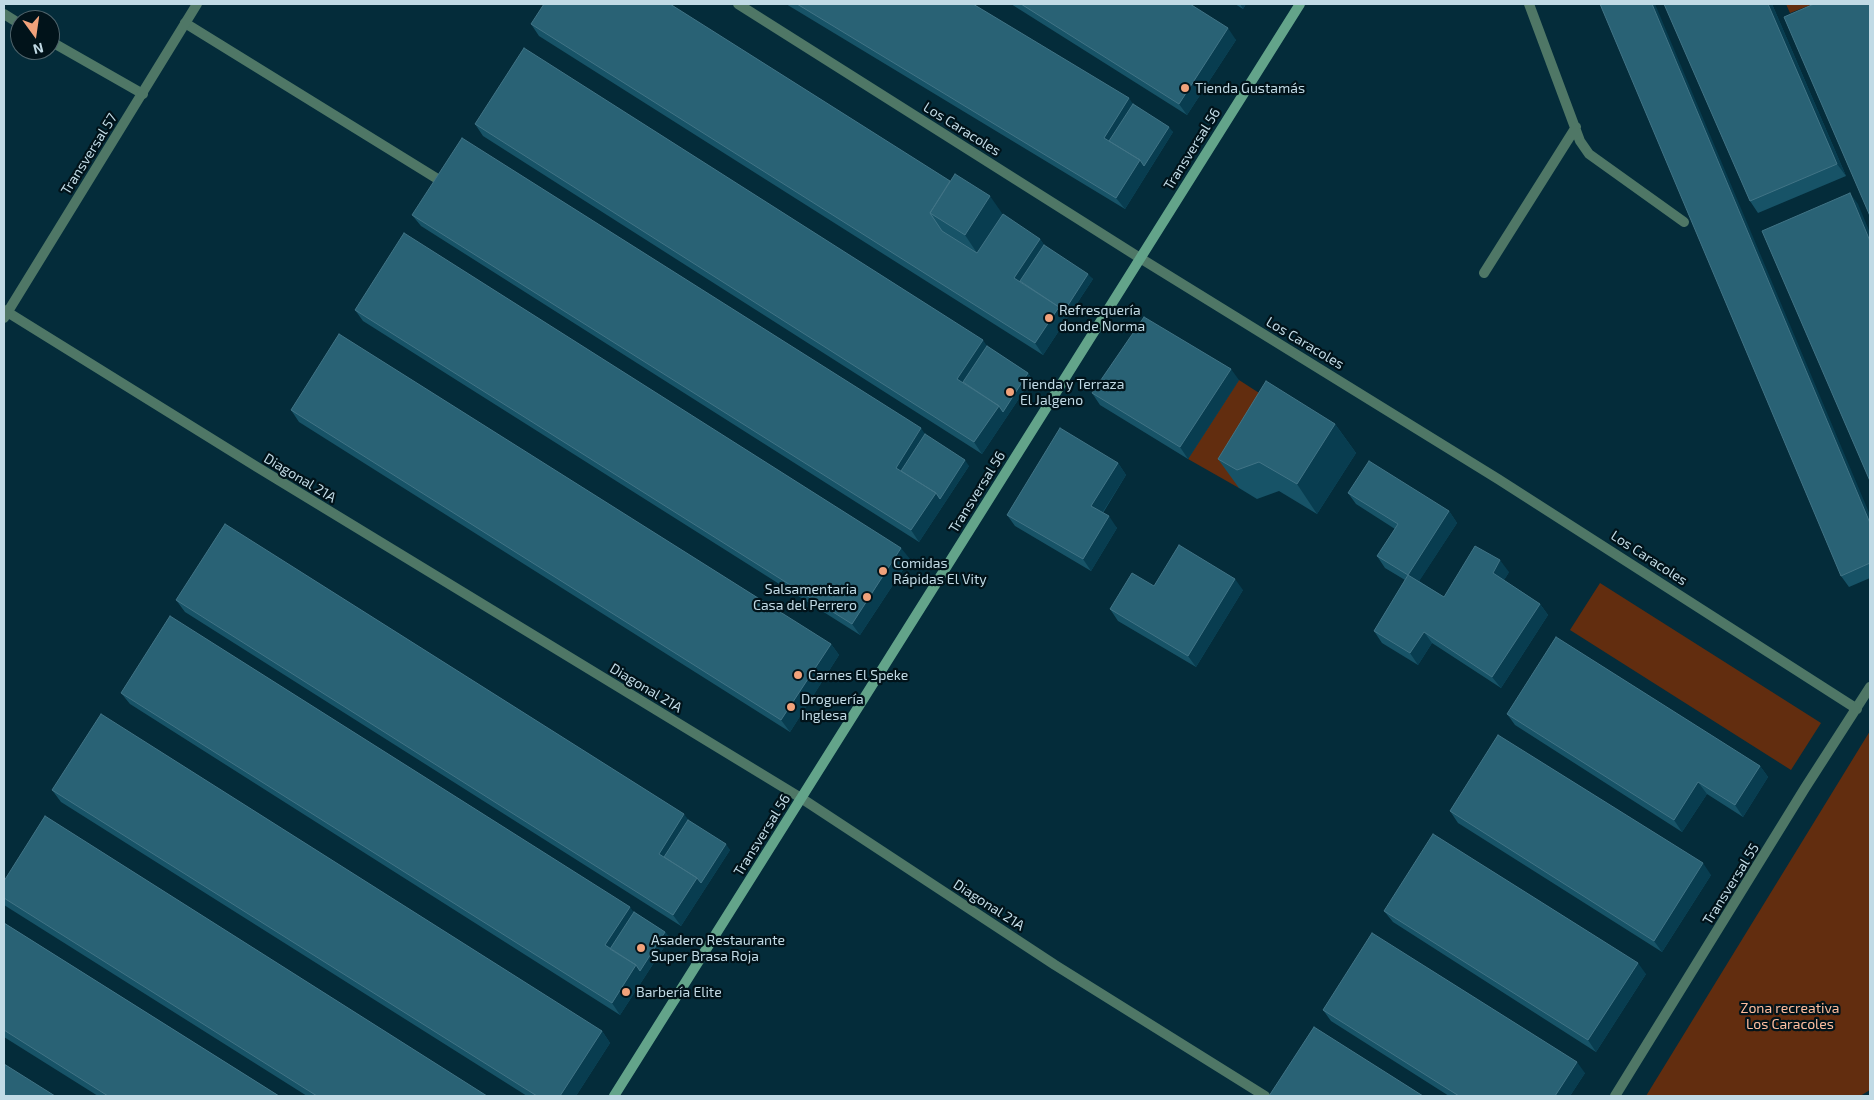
<!DOCTYPE html>
<html>
<head>
<meta charset="utf-8">
<style>
  body { margin:0 }
  #map { position:relative; width:1874px; height:1100px; overflow:hidden; background:#042c3a; font-family:"Exo 2",sans-serif }
  canvas { display:block }
  .frame { position:absolute; inset:0; border:5px solid #c1dae5; pointer-events:none }
  .north { position:absolute; left:10px; top:10px; width:50px; height:50px; box-sizing:border-box; background:#01131a; border:1px solid #4e636b; border-radius:50%; rotate:166deg; font-size:14px; font-weight:700; line-height:20px; text-align:center; color:#c1dae5 }
  .north::after { content:''; display:block; margin:auto; width:18px; height:22px; background:#f1a27b; clip-path:polygon(50% 0,100% 100%,50% 72%,0 100%) }
</style>
</head>
<body>
<div id="map">
<canvas width="1874" height="1100"></canvas>
<div class="frame"></div>
<div class="north">N</div>
</div>
<script>
const c = document.querySelector('canvas').getContext('2d');
c.lineJoin = 'round';
function paint(path, color) { c.fillStyle = color; c.fill(path, 'evenodd'); }
const shape = rows => new Path2D(rows.map(r => 'M' + r).join(''));
function stroke(path, color, width, dash) { c.strokeStyle = color; c.lineWidth = width; c.lineCap = dash ? 'butt' : 'round'; c.setLineDash(dash || []); c.stroke(path); }
function drawText(font, color, halo, rows, align = 'center') {
  c.font = font + ' "Exo 2",sans-serif'; c.lineWidth = 4.5; c.setLineDash([]); c.textBaseline = 'middle'; c.strokeStyle = halo; c.fillStyle = color; for (const [text, x, y, turn = 0] of rows) {
    c.save(); c.translate(x, y); c.rotate((+turn || 0) * Math.PI / 180); c.textAlign = isNaN(turn) ? turn : align; if (halo) c.strokeText(text, 0, 0); c.fillText(text, 0, 0); c.restore();
  }
}
const green = shape([
  [1786,4,1813,4,1790,13],
  [1239,380,1287,411,1239,488,1188,459],
  [1600,583,1821,723,1791,770,1570,630],
  [1870,731,1870,1090,1860,1096,1646,1096]
]);
const lane = shape([
  [1529,4,1580,141,1589,154,1684,222],
  [4,14,20,24],
  [185,23,436,178],
  [50,41,143,94],
  [1484,273,1576,127]
]);
const street = shape([
  [738,4,1140,258,1498,479,1857,709],
  [4,310,257,467,801,798,1055,965,1265,1096],
  [4,318,197,4],
  [1615,1096,1805,788,1870,687]
]);
const secondary = shape([
  [614,1096,1300,4]
]);
const wall = shape([
  [786,4,973,4,1133,104,1173,132,1125,209],
  [1011,4,1190,4,1236,40,1187,115],
  [1235,4,1246,4,1243,9],
  [1772,4,1846,176,1758,213,1750,201],
  [531,24,1040,239,1044,245,1093,279,1043,355,539,36],
  [475,124,987,346,1028,373,1032,379,982,454,483,136],
  [412,215,969,466,919,542,421,226],
  [355,310,910,559,860,635,363,321],
  [1239,380,1188,459,1100,405,1092,393],
  [291,410,831,644,839,655,790,732,299,422],
  [1335,424,1356,453,1317,514,1279,491,1257,499,1239,488,1218,459],
  [1118,463,1126,475,1103,513,1117,528,1091,571,1015,526,1007,515],
  [1348,493,1449,511,1457,523,1419,581,1444,597,1509,572,1504,580,1540,604,1548,615,1501,688,1432,643,1418,665,1382,643,1374,631,1405,580,1385,568,1377,556,1395,529,1356,504],
  [1870,515,1870,578,1849,587,1841,576],
  [1154,586,1243,590,1196,667,1118,621,1110,609],
  [176,600,688,820,730,850,681,926,185,612],
  [121,693,634,912,665,932,670,938,620,1015,130,704],
  [1507,714,1760,766,1768,777,1743,817,1707,794,1682,832,1515,725],
  [52,790,602,1031,610,1043,576,1096,527,1096,61,802],
  [1450,811,1711,875,1662,952,1458,823],
  [4,881,487,1096,307,1096,4,905],
  [1384,911,1646,974,1596,1052,1393,922],
  [4,923,279,1096,98,1096,4,1037],
  [1323,1010,1585,1073,1570,1096,1449,1096,1331,1021]
]);
const shadedWall = shape([
  [1240,4,1246,4,1243,9],
  [1652,4,1655,4,1870,515,1870,523],
  [1768,4,1772,4,1846,176,1837,164],
  [1228,28,1236,40,1187,115,1179,104],
  [1129,98,1137,110,1113,147,1104,138],
  [1169,127,1173,132,1125,209,1116,198,1140,160],
  [1850,193,1858,204,1870,233,1870,241],
  [990,196,1011,226,985,265,965,235],
  [1040,239,1048,251,1024,287,1014,278],
  [1088,274,1093,279,1043,355,1035,343,1059,307],
  [983,340,991,352,967,388,957,379],
  [1231,369,1239,380,1188,459,1180,447],
  [1028,373,1032,379,982,454,974,442,999,406],
  [1335,424,1356,453,1317,514,1297,484],
  [921,428,929,440,905,477,896,468],
  [965,460,969,466,919,542,911,530,936,493],
  [1118,463,1126,475,1099,518,1091,506],
  [1449,511,1457,523,1416,586,1408,575],
  [1109,516,1117,528,1091,571,1083,559],
  [901,548,910,559,860,635,852,624],
  [1500,560,1509,572,1501,585,1493,573],
  [1235,579,1243,590,1196,667,1188,656],
  [1540,604,1548,615,1501,688,1492,677],
  [1424,632,1432,643,1418,665,1410,653],
  [831,644,839,655,790,732,781,720],
  [1760,766,1768,777,1743,817,1735,805],
  [1698,782,1707,794,1682,832,1674,820],
  [684,814,693,826,669,863,659,854],
  [726,844,730,850,681,926,673,915,697,878],
  [1703,863,1711,875,1662,952,1654,941],
  [630,907,638,918,614,955,605,945],
  [665,932,670,938,620,1015,612,1003,636,965],
  [1638,963,1646,974,1596,1052,1588,1040],
  [602,1031,610,1043,576,1096,560,1096],
  [1577,1062,1585,1073,1570,1096,1555,1096]
]);
const building = shape([
  [544,4,670,4,950,181,930,213,942,231,977,253,1003,214,1040,239,1014,278,1059,307,1035,343,531,24,544,4],
  [797,4,973,4,1129,98,1104,138,1140,160,1116,198,797,4],
  [1021,4,1190,4,1228,28,1179,104,1021,4],
  [1600,4,1652,4,1870,523,1870,563,1841,576,1600,4],
  [1664,4,1768,4,1837,164,1750,201,1664,4],
  [1814,4,1870,4,1870,216,1784,17,1814,4],
  [524,48,983,340,957,379,999,406,974,442,475,124,524,48],
  [1133,104,1169,127,1144,166,1140,160,1109,141,1133,104],
  [462,138,921,428,896,468,936,493,911,530,412,215,462,138],
  [955,174,990,196,965,235,930,213,955,174],
  [1850,193,1870,241,1870,481,1762,231,1850,193],
  [404,233,901,548,852,624,355,310,404,233],
  [1044,245,1088,274,1063,313,1059,307,1020,281,1044,245],
  [1144,317,1231,369,1180,447,1092,393,1144,317],
  [339,334,831,644,781,720,291,410,339,334],
  [987,346,1028,373,1003,412,999,406,963,382,987,346],
  [1266,381,1335,424,1297,484,1259,462,1237,470,1218,459,1266,381],
  [1060,428,1118,463,1091,506,1109,516,1083,559,1007,515,1060,428],
  [925,434,965,460,940,499,936,493,901,471,925,434],
  [1369,461,1449,511,1408,575,1444,597,1475,546,1500,560,1493,573,1540,604,1492,677,1424,632,1410,653,1374,631,1408,575,1377,556,1398,524,1348,493,1369,461],
  [225,524,684,814,659,854,697,878,673,915,176,600,225,524],
  [1179,545,1235,579,1188,656,1110,609,1132,573,1154,586,1179,545],
  [170,616,630,907,605,945,636,965,612,1003,121,693,170,616],
  [1556,637,1760,766,1735,805,1698,782,1674,820,1507,714,1556,637],
  [101,714,602,1031,560,1096,537,1096,52,790,101,714],
  [1498,735,1703,863,1654,941,1450,811,1498,735],
  [45,816,487,1096,317,1096,4,898,4,881,45,816],
  [688,820,726,844,701,883,697,878,664,857,688,820],
  [1433,834,1638,963,1588,1040,1384,911,1433,834],
  [634,912,665,932,640,971,636,965,610,949,634,912],
  [4,923,279,1096,108,1096,4,1030,4,923],
  [1372,933,1577,1062,1555,1096,1459,1096,1323,1010,1372,933],
  [1314,1027,1423,1096,1269,1096,1314,1027],
  [4,1064,55,1096,4,1096,4,1064]
]);
const markers = [
  [1185,88,5,"#f1a27b"],
  [1049,318,5,"#f1a27b"],
  [1010,392,5,"#f1a27b"],
  [883,571,5,"#f1a27b"],
  [867,597,5,"#f1a27b"],
  [798,675,5,"#f1a27b"],
  [791,707,5,"#f1a27b"],
  [641,948,5,"#f1a27b"],
  [626,992,5,"#f1a27b"]
];
const poiNames = [
  ["Tienda Gustamás",1195,88],
  ["Refresquería",1059,310],
  ["donde Norma",1059,326],
  ["Tienda y Terraza",1020,384],
  ["El Jalgeno",1020,400],
  ["Comidas",893,563],
  ["Rápidas El Vity",893,579],
  ["Salsamentaria",857,589,"right"],
  ["Casa del Perrero",857,605,"right"],
  ["Carnes El Speke",808,675],
  ["Droguería",801,699],
  ["Inglesa",801,715],
  ["Asadero Restaurante",651,940],
  ["Super Brasa Roja",651,956],
  ["Barbería Elite",636,992]
];
const streetNames = [
  ["Los Caracoles",962,129,32],
  ["Transversal 56",1192,149,-58],
  ["Transversal 57",89,154,-58],
  ["Los Caracoles",1305,343,31],
  ["Diagonal 21A",300,478,31],
  ["Transversal 56",977,492,-58],
  ["Los Caracoles",1649,558,33],
  ["Diagonal 21A",646,688,31],
  ["Transversal 56",762,835,-58],
  ["Transversal 55",1731,884,-58],
  ["Diagonal 21A",989,905,33]
];
const parkNames = [
  ["Zona recreativa",1790,1008],
  ["Los Caracoles",1790,1024]
];
paint(green, '#622d0f');
stroke(lane, '#4f7766', 10);
stroke(street, '#4f7766', 10);
stroke(secondary, '#63a48a', 10);
paint(wall, '#175367');
paint(shadedWall, '#083d50');
paint(building, '#296275');
stroke(building, '#417486', 1);
for (const [x, y, r, color] of markers) { const dot = new Path2D(); dot.arc(x, y, r, 0, 2 * Math.PI); c.fillStyle = color; c.fill(dot); stroke(dot, '#01131a', 2); }
drawText('14px', '#c1dae5', '#01131a', poiNames, 'left');
drawText('14px', '#c1dae5', '#01131a', streetNames);
drawText('14px', '#febd9e', '#01131a', parkNames);
</script>
</body>
</html>
